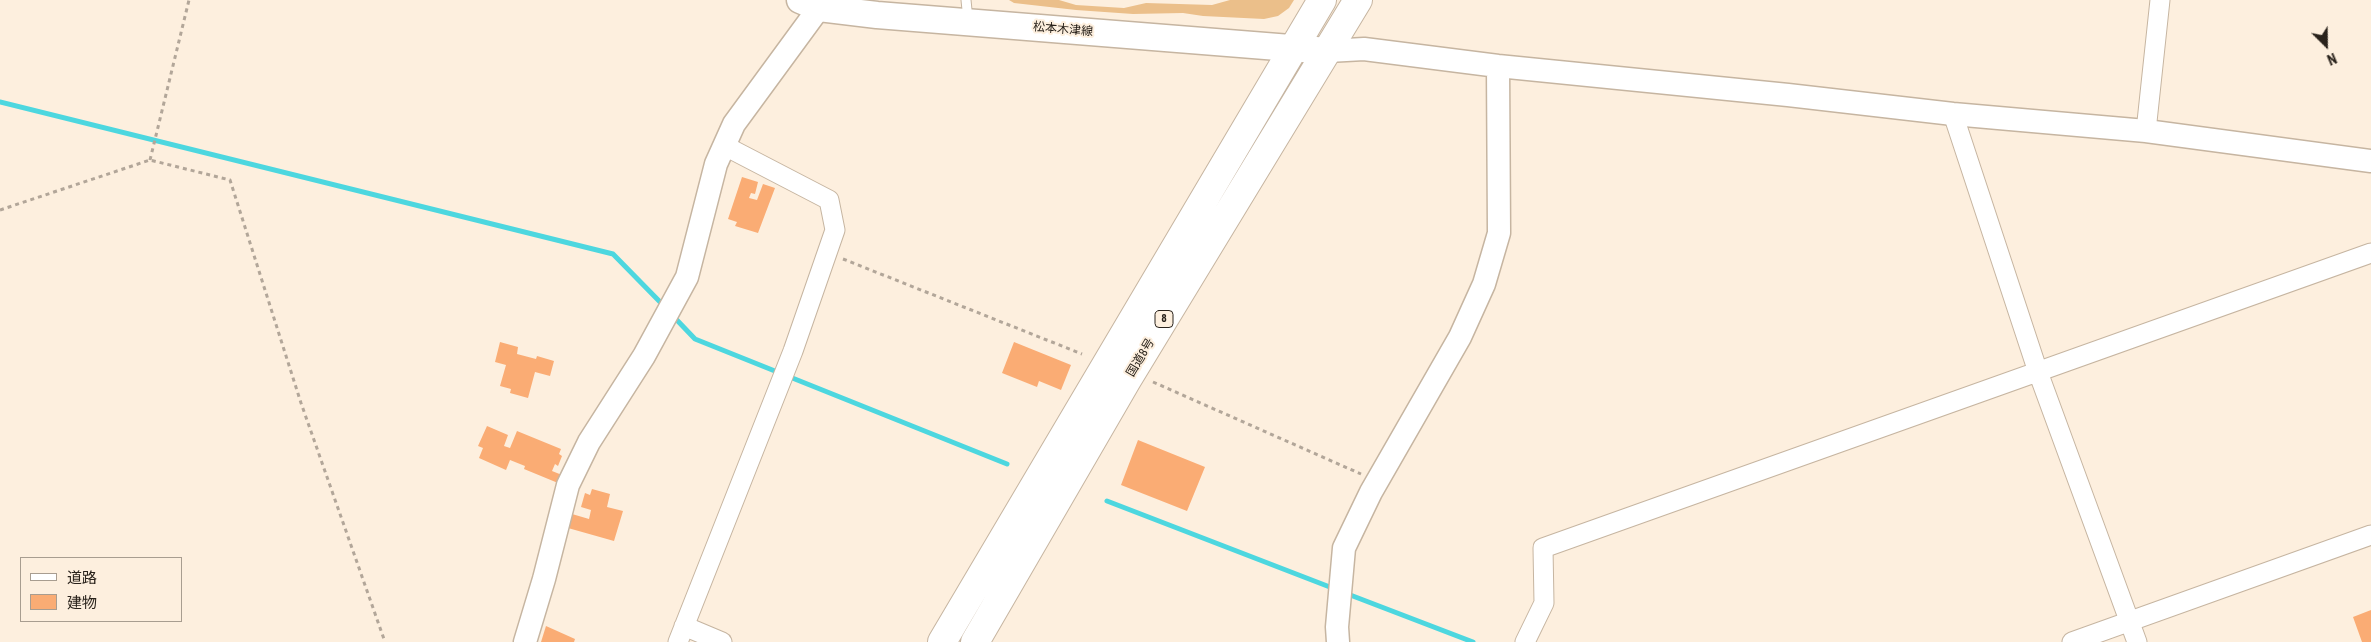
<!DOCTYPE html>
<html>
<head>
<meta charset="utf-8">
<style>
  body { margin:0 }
  #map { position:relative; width:2371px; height:642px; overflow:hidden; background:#fdefde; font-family:"Roboto Condensed","Noto Sans JP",sans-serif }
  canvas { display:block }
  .legend { position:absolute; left:20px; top:557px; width:162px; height:65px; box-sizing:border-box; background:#fdefde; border:1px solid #a89d90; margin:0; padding:6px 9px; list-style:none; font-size:15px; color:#29221b }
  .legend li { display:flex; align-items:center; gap:10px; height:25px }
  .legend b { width:25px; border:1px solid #a89d90 }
  .north { position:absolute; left:2301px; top:20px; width:50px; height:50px; -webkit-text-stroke:4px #fdefde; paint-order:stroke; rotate:157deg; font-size:14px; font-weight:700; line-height:20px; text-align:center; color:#29221b }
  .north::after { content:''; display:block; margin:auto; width:18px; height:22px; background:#29221b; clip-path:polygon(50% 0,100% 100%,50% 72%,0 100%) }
</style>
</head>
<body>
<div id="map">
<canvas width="2371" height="642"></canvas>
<ul class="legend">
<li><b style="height:6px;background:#fff"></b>道路</li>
<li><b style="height:14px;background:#faac74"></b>建物</li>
</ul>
<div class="north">N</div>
</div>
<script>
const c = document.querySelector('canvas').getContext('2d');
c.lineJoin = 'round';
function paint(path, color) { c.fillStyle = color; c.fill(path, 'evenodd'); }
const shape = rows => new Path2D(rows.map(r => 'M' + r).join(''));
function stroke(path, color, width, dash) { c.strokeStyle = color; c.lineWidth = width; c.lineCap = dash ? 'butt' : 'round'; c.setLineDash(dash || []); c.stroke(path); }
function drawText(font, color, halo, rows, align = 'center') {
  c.font = font + ' "Roboto Condensed","Noto Sans JP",sans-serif'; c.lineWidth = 4; c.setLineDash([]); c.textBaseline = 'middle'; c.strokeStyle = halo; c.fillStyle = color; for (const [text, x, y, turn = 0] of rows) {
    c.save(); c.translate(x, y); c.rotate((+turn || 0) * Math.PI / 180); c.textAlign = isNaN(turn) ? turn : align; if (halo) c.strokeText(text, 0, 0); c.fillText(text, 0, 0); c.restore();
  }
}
const green = shape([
  [1009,0,1059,0,1076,5,1124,8,1146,3,1212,5,1230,0,1294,0,1289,8,1278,16,1264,19,1203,16,1183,13,1133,14,1076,10,1014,3]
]);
const stream = shape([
  [0,102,613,254,664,306],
  [673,316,695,339,1007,464],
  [1107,501,1335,589],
  [1345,593,1473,642]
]);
const building = shape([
  [742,177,758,182,755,194,751,193,749,198,757,200,763,184,775,188,758,233,735,226,737,222,728,219],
  [500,342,518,347,517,354,536,359,537,356,554,361,550,376,535,372,528,398,510,393,511,389,500,386,506,365,495,362],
  [1014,342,1071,365,1061,390,1039,381,1037,387,1002,373],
  [487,426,508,435,504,446,510,448,517,431,561,449,559,454,562,456,558,466,555,464,552,471,562,475,558,483,524,469,525,466,510,460,506,470,479,458,483,448,478,446],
  [1138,440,1205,467,1187,511,1121,485],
  [592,489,610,494,607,507,623,511,614,541,568,528,572,514,589,519,591,510,581,507,585,493,590,495],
  [2371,610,2371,642,2362,642,2353,617],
  [546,626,575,639,574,642,541,642]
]);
const path = shape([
  [150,160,189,0],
  [0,210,150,160,230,180,301,403,385,642],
  [843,259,1082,354],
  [1153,382,1361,474]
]);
const service = shape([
  [966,0,968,20]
]);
const minor = shape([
  [1953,114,2038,372,2137,642],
  [2146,131,2160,0],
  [684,626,722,642],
  [678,642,793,351,835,230,829,200,725,146],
  [1525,642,1544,603,1543,548,2371,253],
  [2072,642,2371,535]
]);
const tertiary = shape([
  [1328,51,1364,49,1498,66,1788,95,1953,114,2146,131,2371,161],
  [525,642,544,579,568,485,589,442,644,356,687,277,716,164,734,124,819,8,829,0],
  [1338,642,1337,627,1344,548,1371,492,1460,337,1484,284,1499,233,1498,66]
]);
const secondary = shape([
  [800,0,819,8,877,15,1328,51]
]);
const trunk = shape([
  [942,642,1322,0],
  [975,642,1127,380,1358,0]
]);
const shields = [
  [1164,319,18]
];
const shieldNames = [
  ["8",1164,319]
];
const streetNames = [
  ["松本木津線",1063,30,5],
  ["国道8号",1141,358,-59]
];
paint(green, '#ebbf8a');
stroke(stream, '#4dd7df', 5);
paint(building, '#faac74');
stroke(service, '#c6b5a1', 11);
stroke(minor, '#c6b5a1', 21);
stroke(tertiary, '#c6b5a1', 25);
stroke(secondary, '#c6b5a1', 29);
stroke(trunk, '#c6b5a1', 30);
stroke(path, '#b2a699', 3, [4, 4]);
stroke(service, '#fff', 9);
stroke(minor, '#fff', 19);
stroke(tertiary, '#fff', 22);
stroke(secondary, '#fff', 26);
stroke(trunk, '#fff', 28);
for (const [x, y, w] of shields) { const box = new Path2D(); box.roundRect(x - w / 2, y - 8.5, w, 17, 4); c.fillStyle = '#fdefde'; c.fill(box); stroke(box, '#29221b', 1); }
drawText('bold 11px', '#29221b', null, shieldNames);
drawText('12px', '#29221b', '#fdefde', streetNames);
</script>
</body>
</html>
